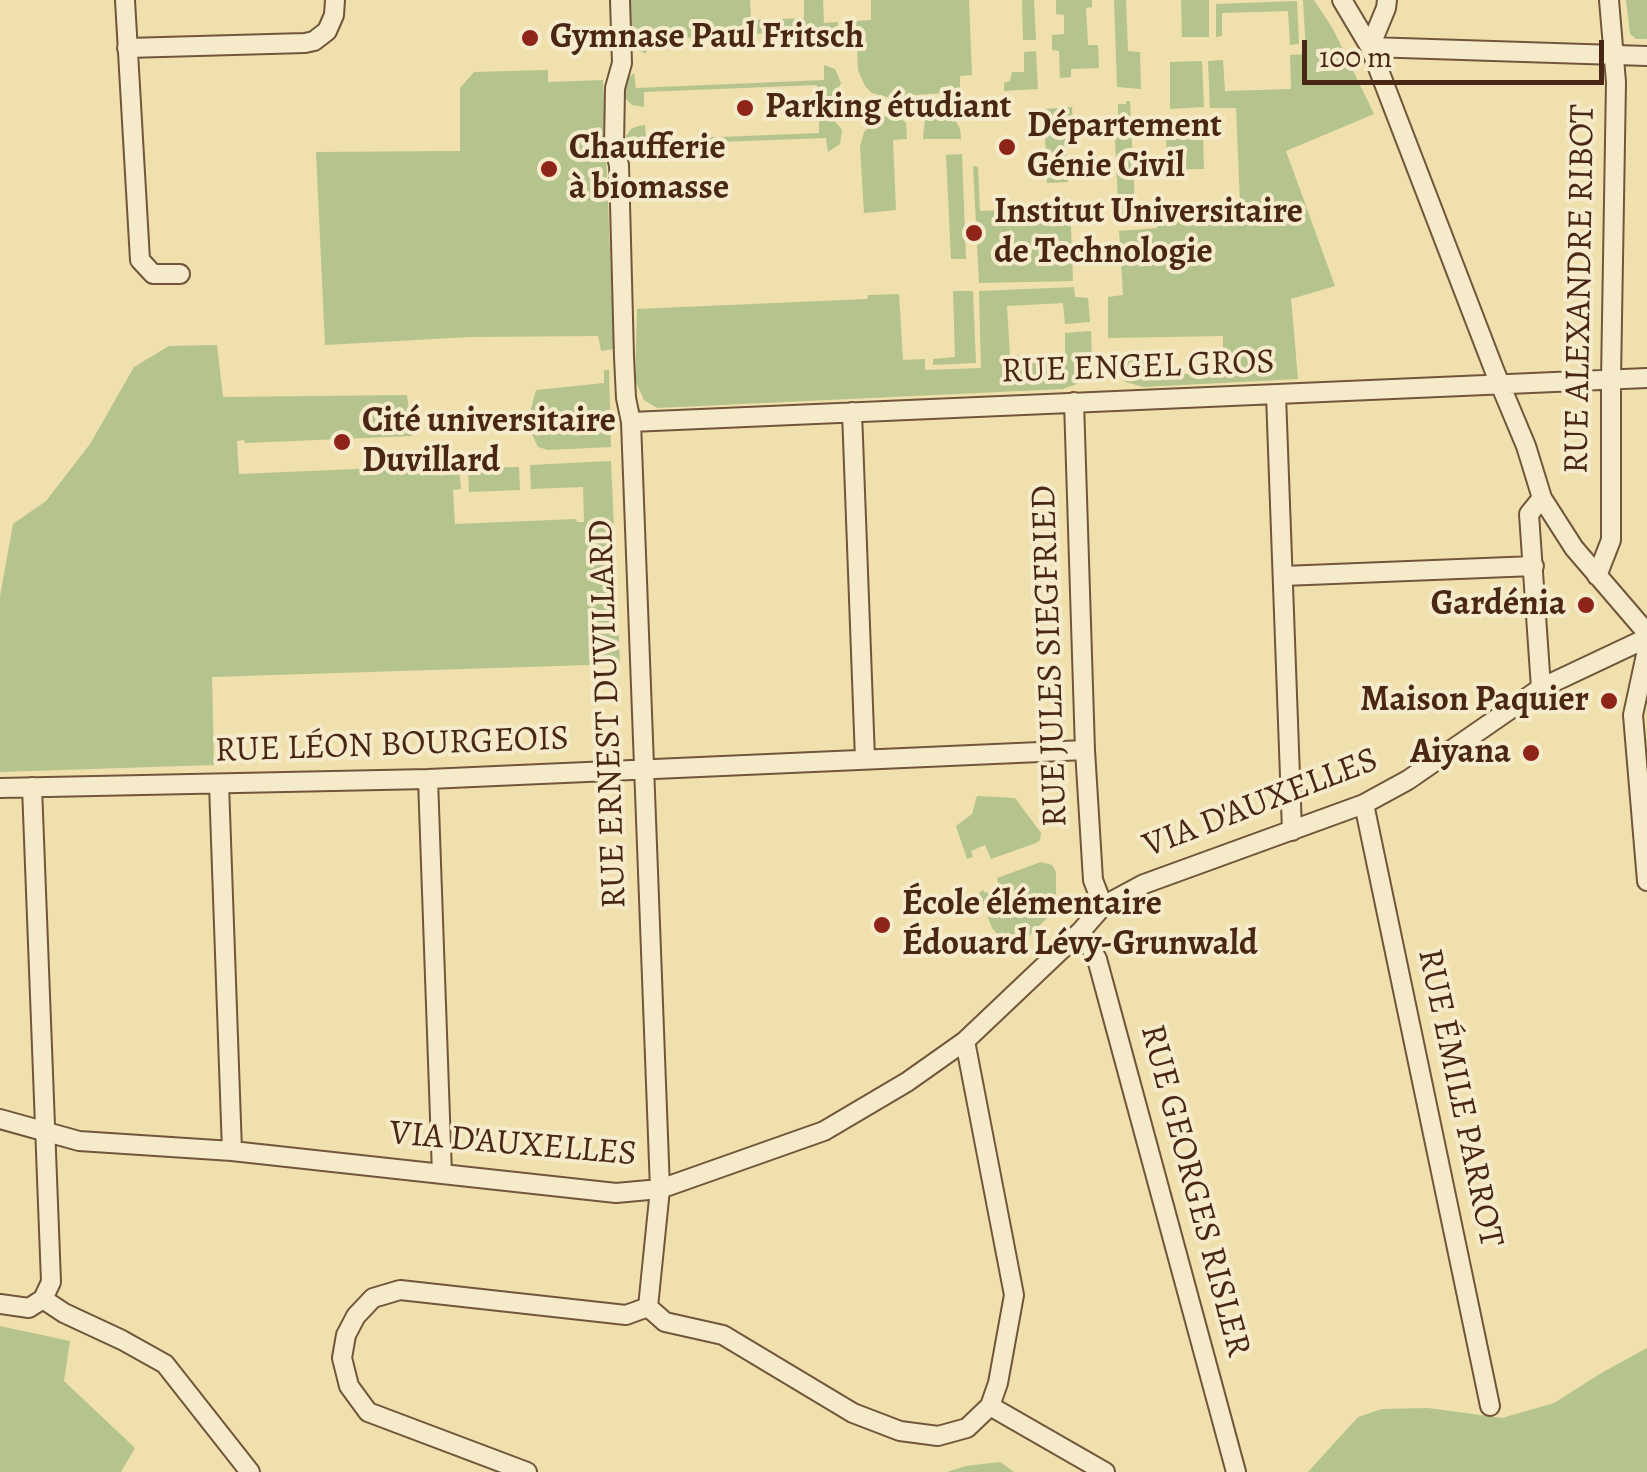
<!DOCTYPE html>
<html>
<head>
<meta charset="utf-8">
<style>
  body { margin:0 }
  #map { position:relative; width:1647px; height:1472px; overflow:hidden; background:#efe0ad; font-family:Alegreya,serif }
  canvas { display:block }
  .scale { position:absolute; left:1302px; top:40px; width:302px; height:45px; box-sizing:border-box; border:5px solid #492714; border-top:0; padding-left:12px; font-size:30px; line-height:35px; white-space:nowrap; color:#492714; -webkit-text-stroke:8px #f5ebca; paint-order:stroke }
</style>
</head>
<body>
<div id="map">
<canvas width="1647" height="1472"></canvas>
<div class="scale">100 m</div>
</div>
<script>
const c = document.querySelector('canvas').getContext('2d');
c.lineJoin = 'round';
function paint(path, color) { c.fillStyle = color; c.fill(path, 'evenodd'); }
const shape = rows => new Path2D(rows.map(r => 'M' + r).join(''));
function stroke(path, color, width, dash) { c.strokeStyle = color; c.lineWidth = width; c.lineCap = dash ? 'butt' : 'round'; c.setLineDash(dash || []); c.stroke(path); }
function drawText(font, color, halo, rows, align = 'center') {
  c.font = font + ' Alegreya,serif'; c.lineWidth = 8; c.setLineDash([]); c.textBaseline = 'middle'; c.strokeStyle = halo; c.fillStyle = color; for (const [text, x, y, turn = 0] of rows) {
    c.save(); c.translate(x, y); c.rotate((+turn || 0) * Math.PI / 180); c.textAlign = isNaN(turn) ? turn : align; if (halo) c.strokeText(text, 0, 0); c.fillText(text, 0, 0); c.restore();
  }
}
const green = shape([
  [630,0,750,0,751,20,773,19,774,33,647,40,646,54,633,47],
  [804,0,823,0,824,23,838,22,837,39,832,43,825,46,825,32,781,33,781,19,804,18],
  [871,0,969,0,972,75,960,76,960,92,886,97,872,93,865,86,858,70,856,21,871,20],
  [1022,0,1034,0,1036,40,1023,40],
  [1056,0,1092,0,1092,7,1086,8,1088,45,1098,45,1099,68,1071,69,1071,77,1060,78,1059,51,1052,50,1052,35,1064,34,1064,15,1056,14],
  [1114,0,1126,0,1128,51,1140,52,1141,89,1117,87],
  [1181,0,1209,0,1209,37,1182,37],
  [1303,0,1314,0,1333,29,1374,114,1286,151,1335,286,1291,299,1298,379,1143,387,1126,382,1117,371,1115,360,1144,357,1145,375,1223,373,1223,336,1108,338,1108,297,1123,295,1119,231,1157,228,1157,205,1240,202,1236,108,1210,108,1208,61,1223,60,1225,91,1291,89,1290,55,1306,54],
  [1626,0,1647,0,1647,39,1636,39,1630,34],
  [1297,1,1299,44,1290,45,1288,11,1222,13,1222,36,1216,37,1216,4],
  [1036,51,1038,89,1004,91,1004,83,1010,81,1012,72,1024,72,1024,52],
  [1202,61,1204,107,1170,109,1170,62],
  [824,65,835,69,841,83,835,95,824,100,818,100,817,85,644,92,644,107,632,105,626,99,623,93,625,81,634,73,636,88,824,80],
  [548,70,548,82,603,80,614,349,601,351,598,336,470,337,325,345,316,152,460,151,460,88,474,72],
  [1126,101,1130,101,1135,206,1146,206,1147,220,1119,221,1114,122,1118,121,1118,104,1126,104],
  [1072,107,1073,123,1065,125,1068,182,1047,183,1044,109],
  [938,112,948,115,955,120,960,129,961,139,923,139,925,118,930,113],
  [895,114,906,123,907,139,893,140,896,210,864,213,860,147,864,132,879,118],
  [819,117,834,120,842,130,840,144,828,152,826,138,638,145,638,160,630,155,626,149,626,136,631,129,638,126,645,125,646,140,819,133],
  [1203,132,1204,169,1167,170,1166,134],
  [962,154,966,259,951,259,946,155],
  [973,166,978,167,980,211,1008,210,1010,220,1042,219,1042,203,1070,202,1073,281,979,283],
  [1074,287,1075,297,1088,298,1090,322,1065,324,1063,303,1007,306,1010,356,1065,354,1065,333,1091,331,1092,362,1087,362,1086,373,1077,384,1063,389,657,408,644,400,635,380,637,309,867,299,868,295,899,294,903,360,925,359,925,370,981,368,979,291],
  [953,291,973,291,976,363,933,365,933,359,955,357],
  [217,345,223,397,407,395,412,436,245,443,244,440,237,441,239,474,405,467,406,471,459,469,461,489,453,490,455,524,576,519,577,522,584,522,583,487,531,489,530,465,611,461,620,664,212,677,214,765,0,772,0,596,13,524,46,501,90,444,134,367,169,346],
  [604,370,609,370,611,447,548,450,538,447,527,423,536,390,604,383],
  [519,467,520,490,469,492,468,468],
  [977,796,1015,798,1041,833,1040,840,1036,843,991,859,985,845,971,851,973,857,967,859,956,826,972,814],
  [1041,862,1052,865,1056,872,1056,909,1028,937,1007,938,998,935,992,928,979,893,983,890,985,893,999,888,997,878],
  [0,1326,70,1341,64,1381,135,1448,121,1472,0,1472],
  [1647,1348,1647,1472,1308,1472,1358,1417,1382,1409,1428,1408,1502,1418,1554,1403,1603,1372],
  [1000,1462,1014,1472,947,1472,966,1466]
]);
const minor = shape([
  [125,0,140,260,153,274,180,274],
  [620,0,622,63,615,88,614,146,619,165,624,357,626,398,631,422,660,1189,648,1307],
  [1342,0,1370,47,1495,372,1526,446,1542,498,1574,548,1647,633],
  [1370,47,1647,56],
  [1370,47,1386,8,1387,0],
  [127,48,305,43,314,41,327,31,334,15,335,0],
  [1276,395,1292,831],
  [1074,402,1085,750,1093,880,1103,906],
  [852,412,865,759],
  [631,422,1647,378],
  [1283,576,1534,566],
  [1597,576,1611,540,1611,379,1616,82,1609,0],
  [1647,650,1633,715,1647,881],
  [1541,688,1529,514,1542,498],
  [428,779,442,1174],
  [219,784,232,1151],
  [0,788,428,779,1085,750],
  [1364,804,1490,1406],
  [1081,931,1097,959,1236,1472],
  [0,1119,79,1141,232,1151,616,1193,660,1189,824,1131,907,1082,965,1041,1081,931,1103,906,1144,884,1364,804,1408,780,1541,688,1647,638],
  [43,1299,64,1313,122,1340,165,1364,250,1472],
  [0,1304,29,1308,43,1299,51,1282,32,787],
  [648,1307,665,1322,723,1335,853,1413,900,1431,938,1436,967,1428,990,1406,998,1383,1014,1295,965,1041],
  [990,1406,1105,1472],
  [527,1472,368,1412,349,1386,342,1358,346,1335,356,1316,373,1298,400,1290,626,1315,648,1307]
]);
const markers = [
  [530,38,10,"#8f2418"],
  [745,108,10,"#8f2418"],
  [1007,147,10,"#8f2418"],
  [549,169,10,"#8f2418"],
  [974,233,10,"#8f2418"],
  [342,442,10,"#8f2418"],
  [1586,605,10,"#8f2418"],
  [1609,701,10,"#8f2418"],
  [1531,753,10,"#8f2418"],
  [882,925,10,"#8f2418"]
];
const poiNames = [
  ["Gymnase Paul Fritsch",550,38],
  ["Parking étudiant",765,108],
  ["Département",1027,127],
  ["Génie Civil",1027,167],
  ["Chaufferie",569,149],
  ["à biomasse",569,189],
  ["Institut Universitaire",994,213],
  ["de Technologie",994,253],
  ["Cité universitaire",362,422],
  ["Duvillard",362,462],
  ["Gardénia",1566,605,"right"],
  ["Maison Paquier",1589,701,"right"],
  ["Aiyana",1511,753,"right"],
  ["École élémentaire",902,905],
  ["Édouard Lévy-Grunwald",902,945]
];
const streetNames = [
  ["RUE ALEXANDRE RIBOT",1581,289,-89],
  ["RUE ENGEL GROS",1138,368,-2],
  ["RUE JULES SIEGFRIED",1051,656,-92],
  ["RUE ERNEST DUVILLARD",609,714,-92],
  ["RUE LÉON BOURGEOIS",392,746,-2],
  ["VIA D'AUXELLES",1261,804,-21],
  ["RUE ÉMILE PARROT",1459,1098,78],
  ["VIA D'AUXELLES",513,1145,5],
  ["RUE GEORGES RISLER",1194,1191,75]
];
paint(green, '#b5c38d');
stroke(minor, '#72553a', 22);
stroke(minor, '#f5ebca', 18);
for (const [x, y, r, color] of markers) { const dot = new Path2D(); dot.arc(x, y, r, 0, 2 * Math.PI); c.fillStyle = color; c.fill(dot); stroke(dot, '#f5ebca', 4); }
drawText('bold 35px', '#492714', '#f5ebca', poiNames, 'left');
drawText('35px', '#492714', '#f5ebca', streetNames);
</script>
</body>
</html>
